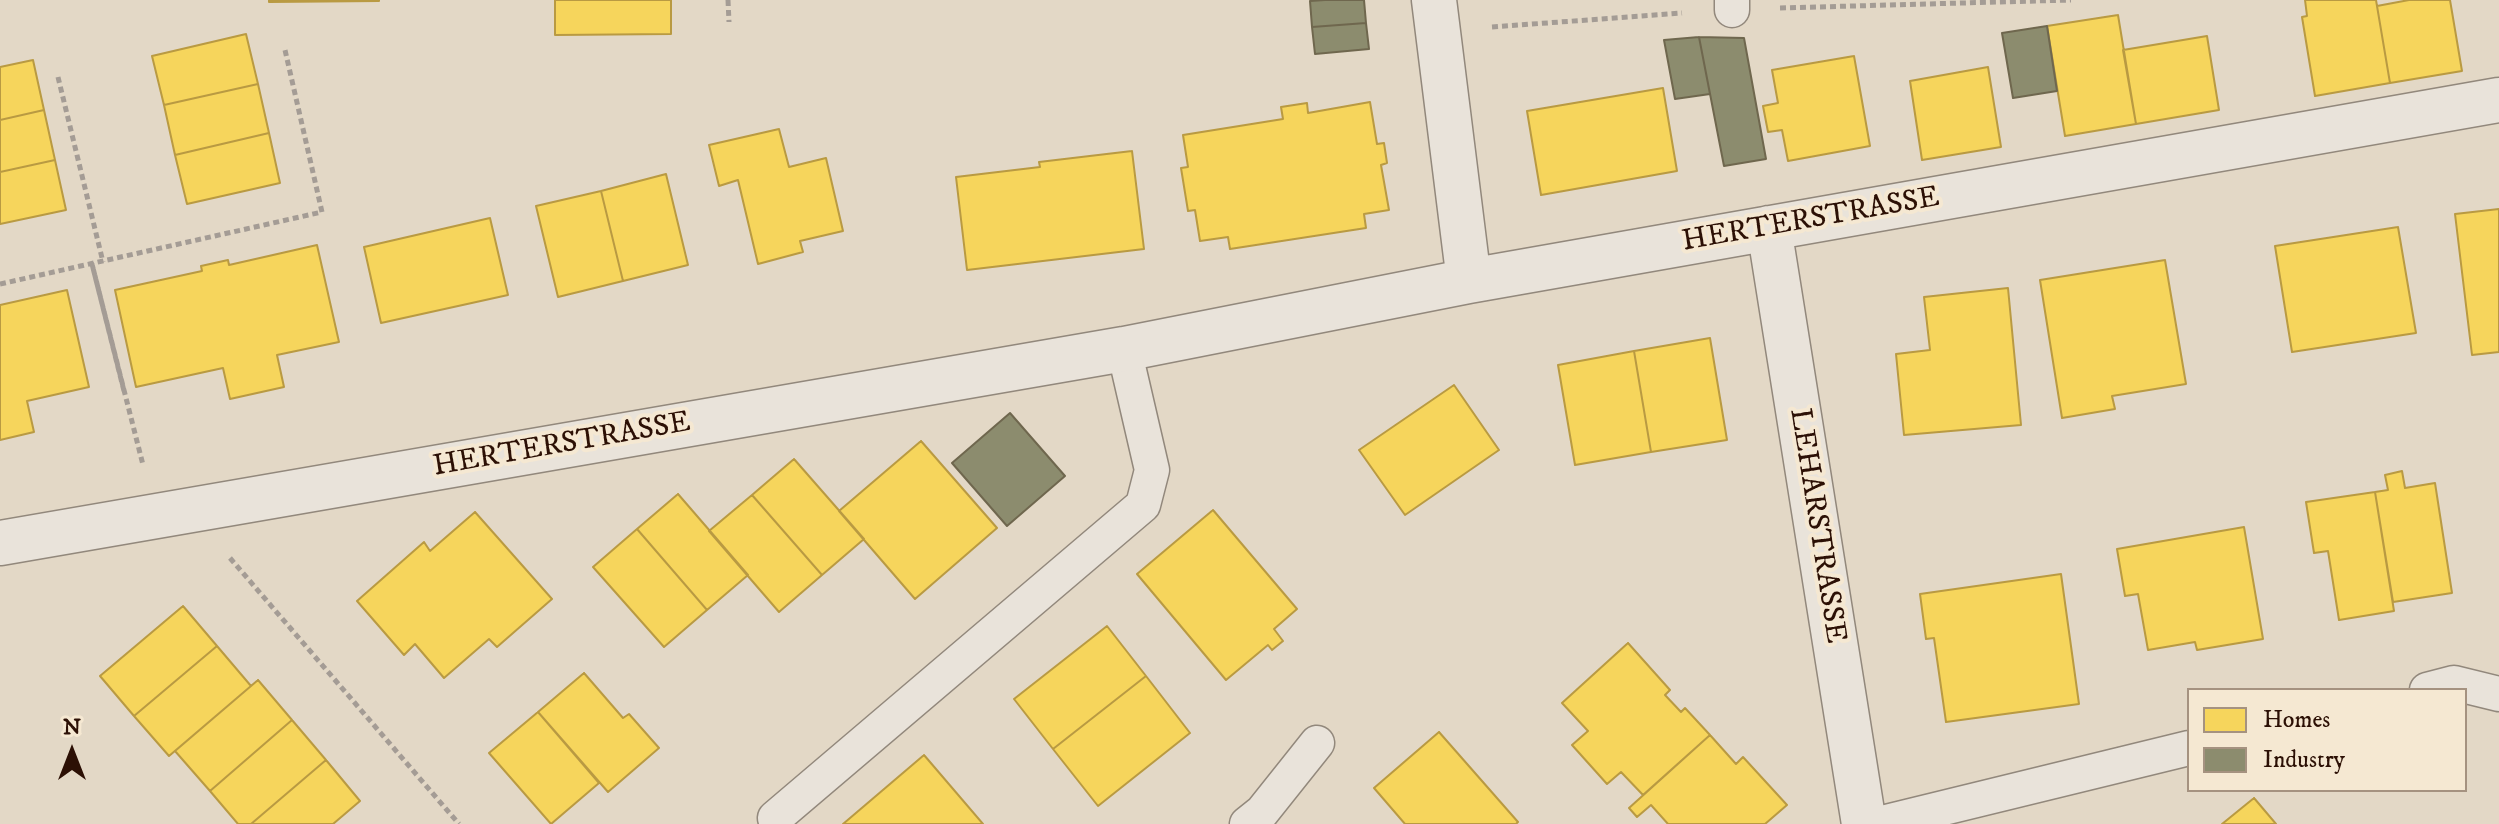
<!DOCTYPE html>
<html>
<head>
<meta charset="utf-8">
<style>
  body { margin:0 }
  #map { position:relative; width:2499px; height:824px; overflow:hidden; background:#e3d8c6; font-family:"IM FELL DW Pica",serif }
  canvas { display:block }
  .legend { position:absolute; left:2187px; top:688px; width:280px; height:104px; box-sizing:border-box; background:#f5e8d2; border:2px solid #a59280; margin:0; padding:10px 14px; list-style:none; font-size:24px; color:#2c1005 }
  .legend li { display:flex; align-items:center; gap:16px; height:40px }
  .legend b { width:40px; border:2px solid #a59280 }
  .north { position:absolute; left:32px; top:712px; width:80px; height:80px; -webkit-text-stroke:6px #f5e8d2; paint-order:stroke; rotate:0deg; font-size:22px; font-weight:700; line-height:32px; text-align:center; color:#2c1005 }
  .north::after { content:''; display:block; margin:auto; width:28px; height:36px; background:#2c1005; clip-path:polygon(50% 0,100% 100%,50% 72%,0 100%) }
</style>
</head>
<body>
<div id="map">
<canvas width="2499" height="824"></canvas>
<ul class="legend">
<li><b style="height:22px;background:#f6d55c"></b>Homes</li>
<li><b style="height:22px;background:#8c8c6e"></b>Industry</li>
</ul>
<div class="north">N</div>
</div>
<script>
const c = document.querySelector('canvas').getContext('2d');
c.lineJoin = 'round';
function paint(path, color) { c.fillStyle = color; c.fill(path, 'evenodd'); }
const shape = rows => new Path2D(rows.map(r => 'M' + r).join(''));
function stroke(path, color, width, dash) { c.strokeStyle = color; c.lineWidth = width; c.lineCap = dash ? 'butt' : 'round'; c.setLineDash(dash || []); c.stroke(path); }
function drawText(font, color, halo, rows, align = 'center') {
  c.font = font + ' "IM FELL DW Pica",serif'; c.lineWidth = 8; c.setLineDash([]); c.textBaseline = 'middle'; c.strokeStyle = halo; c.fillStyle = color; for (const [text, x, y, turn = 0] of rows) {
    c.save(); c.translate(x, y); c.rotate((+turn || 0) * Math.PI / 180); c.textAlign = isNaN(turn) ? turn : align; if (halo) c.strokeText(text, 0, 0); c.fillText(text, 0, 0); c.restore();
  }
}
const homes = shape([
  [269,0,379,0,379,1,269,2,269,0],
  [555,0,671,0,671,34,555,35,555,0],
  [2305,0,2376,0,2390,83,2315,96,2302,17,2307,16,2305,0],
  [2409,0,2450,0,2462,71,2390,83,2377,6,2409,0],
  [2118,15,2136,124,2065,136,2047,26,2118,15],
  [246,34,258,84,164,105,152,56,246,34],
  [2207,36,2219,110,2136,124,2123,50,2207,36],
  [1854,56,1870,146,1788,161,1782,130,1768,132,1763,106,1778,103,1772,70,1854,56],
  [33,60,44,110,0,120,0,67,33,60],
  [1988,67,2001,147,1922,160,1910,81,1988,67],
  [258,84,269,133,175,155,164,105,258,84],
  [1663,88,1677,171,1541,195,1527,111,1663,88],
  [1370,102,1377,144,1384,143,1387,163,1381,165,1389,210,1364,214,1366,228,1230,249,1228,237,1200,241,1195,210,1188,211,1181,168,1188,167,1183,135,1283,119,1281,107,1307,103,1308,113,1370,102],
  [44,110,55,160,0,172,0,120,44,110],
  [779,129,789,167,826,158,843,231,800,241,803,252,758,264,738,180,719,186,709,145,779,129],
  [269,133,280,183,187,204,175,155,269,133],
  [1132,151,1144,249,967,270,956,177,1040,167,1039,162,1132,151],
  [55,160,66,210,0,224,0,172,55,160],
  [666,174,688,265,623,281,601,191,666,174],
  [601,191,623,281,558,297,536,206,601,191],
  [2499,209,2499,352,2472,355,2455,214,2499,209],
  [490,218,508,295,381,323,364,247,490,218],
  [2398,227,2416,333,2292,352,2275,246,2398,227],
  [317,245,339,342,277,355,284,387,230,399,223,368,136,387,115,290,202,271,201,266,228,260,229,265,317,245],
  [2165,260,2186,384,2112,396,2115,409,2062,418,2040,280,2165,260],
  [2008,288,2021,425,1904,435,1896,354,1930,350,1924,297,2008,288],
  [67,290,89,387,27,401,34,432,0,440,0,305,67,290],
  [1710,338,1727,440,1651,452,1634,351,1710,338],
  [1634,351,1651,452,1575,465,1558,365,1634,351],
  [1454,385,1499,450,1405,515,1359,450,1454,385],
  [921,441,997,528,915,599,839,511,921,441],
  [794,459,864,539,822,575,752,495,794,459],
  [2402,471,2405,488,2435,483,2452,593,2393,602,2375,492,2388,490,2385,475,2402,471],
  [2375,492,2394,611,2339,620,2328,551,2314,553,2306,502,2375,492],
  [678,494,748,575,707,610,637,529,678,494],
  [752,495,822,575,779,612,709,531,752,495],
  [1213,510,1297,609,1274,629,1283,641,1272,650,1268,645,1226,680,1137,574,1213,510],
  [475,512,552,599,497,647,489,639,444,678,415,644,404,655,357,601,424,542,430,551,475,512],
  [2244,527,2263,639,2197,650,2195,642,2148,650,2138,594,2125,596,2117,549,2244,527],
  [637,529,707,610,664,647,593,567,637,529],
  [2061,574,2079,704,1946,722,1934,638,1926,639,1920,594,2061,574],
  [183,606,217,646,134,716,100,676,183,606],
  [1107,626,1146,676,1053,749,1014,699,1107,626],
  [1628,643,1670,690,1665,695,1681,712,1685,708,1710,735,1643,795,1621,772,1607,784,1572,745,1588,731,1562,703,1628,643],
  [217,646,251,686,169,756,134,716,217,646],
  [584,673,623,718,629,714,659,748,608,792,538,712,584,673],
  [1146,676,1190,733,1098,806,1053,749,1146,676],
  [258,680,292,720,210,791,175,751,258,680],
  [538,712,599,783,551,824,489,753,538,712],
  [292,720,326,760,251,824,238,824,210,791,292,720],
  [1439,732,1518,822,1516,824,1405,824,1374,788,1439,732],
  [1710,735,1736,764,1743,757,1787,805,1765,824,1668,824,1651,805,1637,817,1629,808,1710,735],
  [924,755,983,824,843,824,924,755],
  [326,760,360,801,333,824,251,824,326,760],
  [2254,798,2276,824,2222,824,2254,798]
]);
const industry = shape([
  [1325,0,1364,0,1366,23,1312,27,1310,1,1325,0],
  [1366,23,1369,49,1315,54,1312,27,1366,23],
  [2047,26,2057,91,2013,98,2002,33,2047,26],
  [1699,37,1710,94,1675,99,1664,40,1699,37],
  [1699,37,1744,38,1766,159,1724,166,1699,37],
  [1010,413,1065,476,1007,526,952,463,1010,413]
]);
const path = shape([
  [728,0,729,22],
  [1780,8,2071,0],
  [1492,27,1682,13],
  [58,77,103,262],
  [0,284,322,212,285,50],
  [124,391,92,264,143,465],
  [230,558,459,824]
]);
const lane = shape([
  [1732,0,1732,10],
  [2427,690,2454,683,2499,694],
  [775,818,1143,505,1152,470,1124,349],
  [1247,824,1262,812,1317,743],
  [1878,824,2189,748]
]);
const street = shape([
  [1434,0,1469,281],
  [1769,228,1864,824],
  [0,543,1124,349,1469,281,2499,100]
]);
const streetNames = [
  ["HERTERSTRASSE",1811,221,-10],
  ["HERTERSTRASSE",562,446,-10],
  ["LEHARSTRASSE",1816,526,81]
];
paint(homes, '#f6d55c');
stroke(homes, '#b99a42', 2);
paint(industry, '#8c8c6e');
stroke(industry, '#6f674e', 2);
stroke(lane, '#92887c', 37);
stroke(street, '#92887c', 47);
stroke(path, '#a49c95', 5, [6, 4]);
stroke(lane, '#e9e3da', 34);
stroke(street, '#e9e3da', 44);
drawText('30px', '#2c1005', '#f5e8d2', streetNames);
</script>
</body>
</html>
